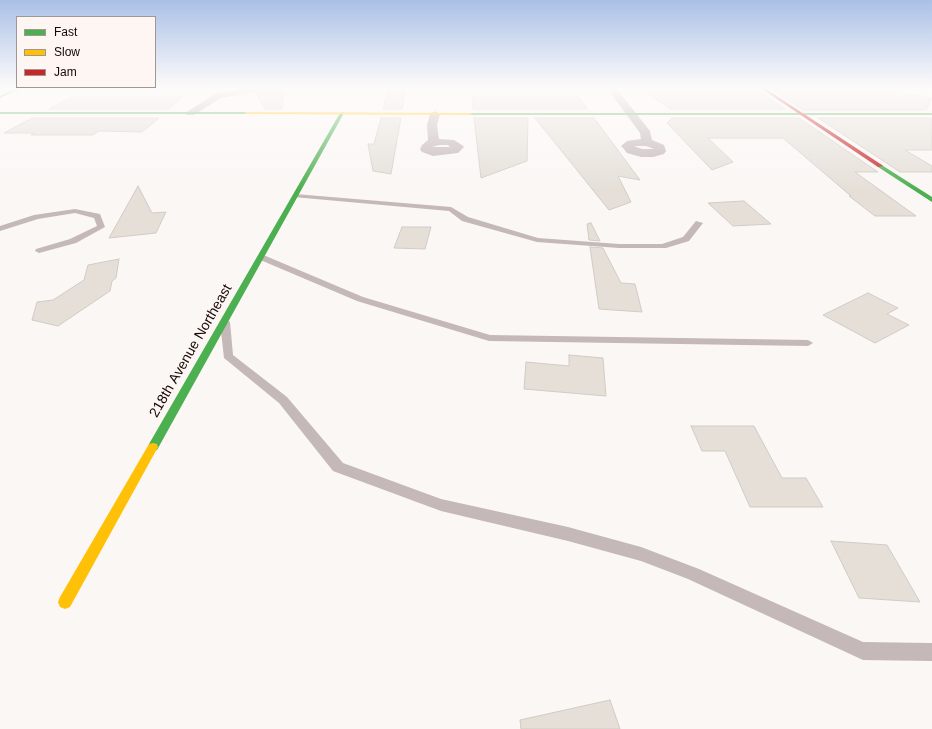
<!DOCTYPE html>
<html>
<head>
<meta charset="utf-8">
<style>
  body { margin:0 }
  #map { position:relative; width:932px; height:729px; overflow:hidden; background:#fbf7f5; font-family:Arial,sans-serif }
  canvas { display:block }
  .legend { position:absolute; left:16px; top:16px; width:140px; height:72px; box-sizing:border-box; background:#fdf6f3; border:1px solid #a09794; margin:0; padding:5px 7px; list-style:none; font-size:12px; color:#140906 }
  .legend li { display:flex; align-items:center; gap:8px; height:20px }
  .legend b { width:20px; border:1px solid #a09794 }
</style>
</head>
<body>
<div id="map">
<canvas width="932" height="729"></canvas>
<ul class="legend">
<li><b style="height:5px;background:#4caf50"></b>Fast</li>
<li><b style="height:5px;background:#ffc107"></b>Slow</li>
<li><b style="height:5px;background:#c62828"></b>Jam</li>
</ul>
</div>
<script>
const c = document.querySelector('canvas').getContext('2d');
c.lineJoin = 'round';
function paint(path, color) { c.fillStyle = color; c.fill(path, 'evenodd'); }
const shape = rows => new Path2D(rows.map(r => 'M' + r).join(''));
function stroke(path, color, width, dash) { c.strokeStyle = color; c.lineWidth = width; c.lineCap = dash ? 'butt' : 'round'; c.setLineDash(dash || []); c.stroke(path); }
function drawText(font, color, halo, rows, align = 'center') {
  c.font = font + ' Arial,sans-serif'; c.lineWidth = 4; c.setLineDash([]); c.textBaseline = 'middle'; c.strokeStyle = halo; c.fillStyle = color; for (const [text, x, y, turn = 0] of rows) {
    c.save(); c.translate(x, y); c.rotate((+turn || 0) * Math.PI / 180); c.textAlign = isNaN(turn) ? turn : align; if (halo) c.strokeText(text, 0, 0); c.fillText(text, 0, 0); c.restore();
  }
}
const building = shape([
  [389,87,406,87,402,109,383,109,389,87],
  [880,87,902,98,905,94,932,98,926,110,803,110,771,88,880,87],
  [641,88,755,88,785,109,670,109,641,88],
  [284,90,282,109,265,109,256,93,268,94,284,90],
  [71,97,183,97,169,109,49,109,71,97],
  [472,97,579,97,587,109,473,109,472,97],
  [32,118,159,118,142,132,99,131,93,135,31,135,35,133,4,133,32,118],
  [381,118,401,118,391,174,373,171,368,144,374,144,381,118],
  [474,118,528,118,527,161,481,178,474,118],
  [535,118,594,118,640,180,618,176,631,202,609,210,535,118],
  [672,118,799,118,878,172,855,172,916,216,875,216,849,196,851,196,783,138,708,138,733,162,712,170,667,123,672,118],
  [818,118,932,118,932,150,905,150,932,166,932,172,900,172,818,118],
  [138,186,152,213,166,212,156,233,109,238,138,186],
  [744,201,771,224,733,226,708,203,744,201],
  [591,223,600,241,589,240,587,224,591,223],
  [402,227,431,227,425,249,394,248,402,227],
  [590,247,603,248,621,283,635,284,642,312,599,309,590,247],
  [119,259,116,278,112,281,110,291,58,326,32,320,37,302,53,300,84,280,88,265,119,259],
  [868,293,898,308,887,314,909,325,875,343,823,315,868,293],
  [569,355,603,358,606,396,524,389,526,362,569,366,569,355],
  [691,426,754,426,782,478,806,478,823,507,750,507,725,451,702,451,691,426],
  [831,541,887,545,920,602,859,598,831,541],
  [610,700,620,729,521,729,520,720,610,700]
]);
const lane = shape([
  [295,194,451,207,468,217,538,238,619,244,662,244,683,237,696,221,703,223,689,241,666,248,619,248,537,242,462,221,449,211,293,197,293,195,295,194],
  [75,209,100,214,105,227,76,243,39,253,35,251,36,249,70,239,97,226,94,218,75,213,38,219,0,231,0,226,34,215,75,209],
  [261,254,363,297,490,335,808,340,813,343,808,346,489,341,357,301,258,259,257,257,261,254],
  [225,319,230,322,233,355,287,397,343,463,441,499,568,527,641,547,699,569,863,642,932,643,932,661,863,660,688,579,641,561,568,541,441,511,333,471,279,403,224,358,220,322,225,319]
]);
const street = shape([
  [248,87,287,87,268,93,259,91,221,98,194,115,186,115,185,113,215,94,248,87],
  [606,87,615,87,650,131,652,140,664,145,666,151,664,154,653,157,641,157,627,153,623,148,621,146,627,141,641,139,640,133,606,87],
  [634,146,646,146,654,149,642,149,634,146],
  [435,111,440,114,437,125,439,139,454,140,462,145,464,147,458,153,433,156,422,152,420,149,422,145,428,140,427,125,430,114,435,111],
  [439,145,448,145,450,147,432,147,439,145]
]);
const fast = shape([
  [19,87,24,87,0,98,0,96,19,87],
  [0,112,246,112,248,113,246,114,0,114,0,112],
  [342,112,344,113,157,450,153,451,149,450,148,447,149,444,340,113,342,112],
  [470,113,932,113,932,115,469,115,470,113],
  [880,164,932,197,932,202,878,167,877,166,880,164]
]);
const slow = shape([
  [246,112,470,113,472,114,470,115,245,114,246,112],
  [153,443,157,444,158,447,70,607,65,609,60,607,58,602,60,597,149,444,153,443]
]);
const jam = shape([
  [763,87,882,165,883,166,878,167,759,87,763,87]
]);
const streetNames = [
  ["218th Avenue Northeast",191,351,-60]
];
paint(building, '#e5dfd8');
stroke(building, '#d1cbc5', 1);
paint(lane, '#c4b8b9');
paint(street, '#c4b8b9');
paint(fast, '#4caf50');
paint(slow, '#ffc107');
paint(jam, '#c62828');
const sky = c.createLinearGradient(0, 0, 0, 190);
sky.addColorStop(0, '#aac0e7');
sky.addColorStop(0.46, '#fdfbfa');
sky.addColorStop(1, '#fdfbfa00');
c.fillStyle = sky;
c.fillRect(0, 0, 932, 190);
drawText('14px', '#140906', '#fdf6f3', streetNames);
</script>
</body>
</html>
